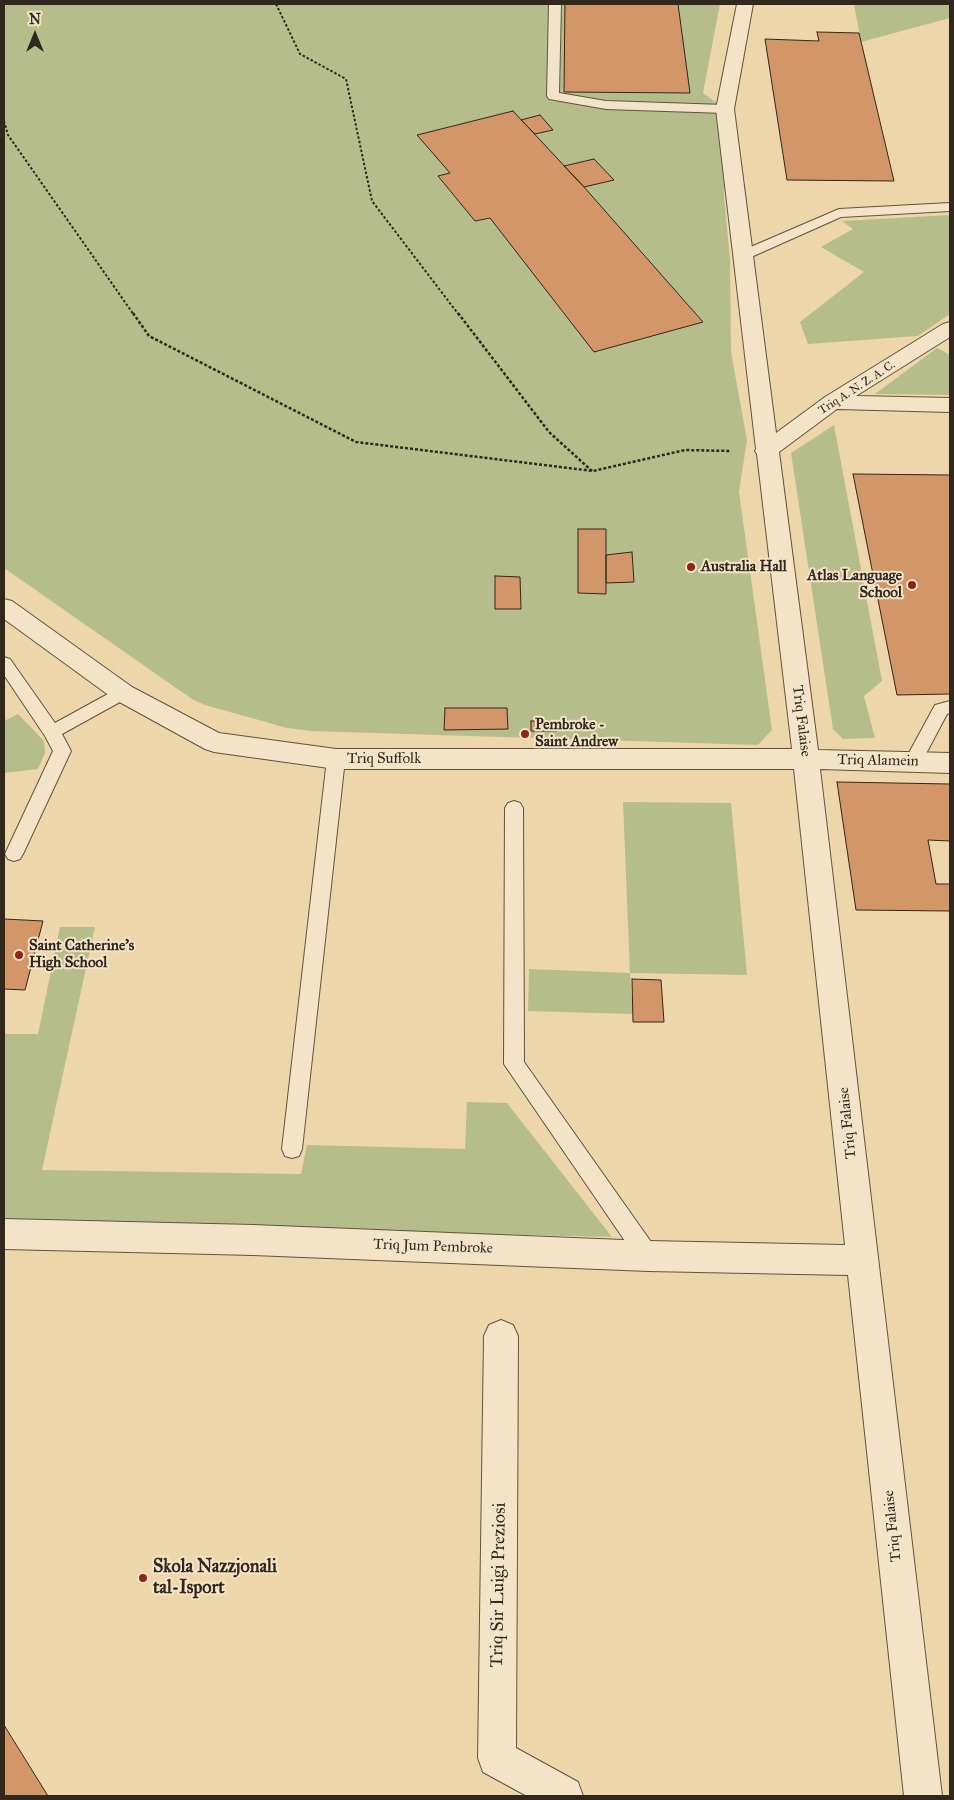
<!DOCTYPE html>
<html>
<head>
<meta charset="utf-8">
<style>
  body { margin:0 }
  #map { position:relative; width:954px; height:1800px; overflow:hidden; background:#edd6a9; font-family:"IM FELL Great Primer",serif }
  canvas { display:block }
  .frame { position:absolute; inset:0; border:5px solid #31271e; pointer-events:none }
  .north { position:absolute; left:10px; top:10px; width:50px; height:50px; -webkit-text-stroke:4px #f3e4c7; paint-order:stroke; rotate:0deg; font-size:14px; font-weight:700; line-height:20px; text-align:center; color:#31271e }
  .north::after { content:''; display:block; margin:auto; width:18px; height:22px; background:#31271e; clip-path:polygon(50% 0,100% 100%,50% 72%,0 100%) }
</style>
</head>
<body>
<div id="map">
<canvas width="954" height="1800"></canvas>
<div class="frame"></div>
<div class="north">N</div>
</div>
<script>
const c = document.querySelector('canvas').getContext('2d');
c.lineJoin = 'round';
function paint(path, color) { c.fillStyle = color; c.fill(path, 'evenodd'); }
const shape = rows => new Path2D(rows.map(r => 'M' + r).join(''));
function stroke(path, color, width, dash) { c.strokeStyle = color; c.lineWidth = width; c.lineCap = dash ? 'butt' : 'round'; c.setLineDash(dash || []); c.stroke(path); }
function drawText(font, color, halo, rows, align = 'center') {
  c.font = font + ' "IM FELL Great Primer",serif'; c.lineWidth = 4; c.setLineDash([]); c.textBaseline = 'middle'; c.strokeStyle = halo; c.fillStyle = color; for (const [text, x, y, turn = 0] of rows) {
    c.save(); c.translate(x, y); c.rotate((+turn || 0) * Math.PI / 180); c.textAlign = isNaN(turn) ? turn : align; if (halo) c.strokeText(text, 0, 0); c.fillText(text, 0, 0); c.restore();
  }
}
const green = shape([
  [4,4,720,4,703,93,725,109,724,195,730,260,731,352,747,440,739,492,772,730,758,745,311,731,287,728,205,705,192,699,4,568],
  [854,4,950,4,950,18,861,42],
  [950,215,950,314,918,336,808,344,800,322,864,272,821,247,853,229,842,221],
  [937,348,950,355,950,395,875,394],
  [834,425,882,681,864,696,875,738,843,739,833,729,791,453],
  [18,714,44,741,45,753,38,769,4,773,4,721],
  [623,802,731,803,747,975,630,973,633,1014,528,1011,529,969,630,973],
  [60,927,95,927,42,1170,301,1174,307,1145,465,1149,467,1102,507,1103,612,1237,4,1223,4,1034,38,1034]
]);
const building = shape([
  [565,4,678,4,690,93,564,92,565,4],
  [817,32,859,33,894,181,787,180,765,39,819,41,817,32],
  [513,111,584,187,703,322,594,352,490,218,475,221,438,176,450,173,417,135,513,111],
  [540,115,553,130,535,134,521,120,540,115],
  [594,159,614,180,584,187,564,166,594,159],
  [853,474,950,475,950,694,897,695,853,474],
  [578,529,606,529,606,594,578,593,578,529],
  [632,552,634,582,606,583,606,555,632,552],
  [495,576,520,577,521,609,495,609,495,576],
  [445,708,507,708,508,729,444,730,445,708],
  [531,721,557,721,557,731,531,731,531,721],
  [837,782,950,784,950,841,928,840,936,884,950,884,950,911,856,910,837,782],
  [4,919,43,921,25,990,4,989,4,919],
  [632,979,661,980,664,1022,633,1022,632,979],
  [4,1725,48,1796,4,1796,4,1725]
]);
const pathFar1 = shape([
  [276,4,300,54,346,79,372,201,459,315],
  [4,121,8,135,134,315]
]);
const path = shape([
  [133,313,149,336,356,442,593,471,685,450,731,451],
  [458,313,549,432,592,471]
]);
const lane = shape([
  [549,4,561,4,559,93,606,101,725,105,731,109,725,113,606,109,549,99,547,96,549,4],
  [950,203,950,211,841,217,749,258,739,258,737,255,739,252,839,209,950,203],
  [4,657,10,659,55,723,117,689,123,687,129,689,131,693,129,697,62,734,71,751,23,854,20,859,14,861,8,859,5,854,53,751,45,736,4,675,4,657],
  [950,701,950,713,947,714,919,767,913,769,907,767,904,762,935,705,950,701],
  [336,752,342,754,345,759,302,1149,299,1156,292,1158,285,1156,282,1149,327,759,330,754,336,752],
  [514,801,520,803,523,808,524,1062,656,1249,659,1256,656,1263,648,1266,640,1263,504,1064,505,808,508,803,514,801]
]);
const street = shape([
  [737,4,753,4,734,109,776,433,825,397,943,324,950,322,950,337,856,396,950,398,950,412,837,409,779,452,818,750,950,753,950,773,820,769,942,1796,904,1796,848,1275,648,1271,253,1255,4,1249,4,1219,253,1225,648,1241,845,1245,794,769,336,769,214,752,205,749,114,699,4,619,4,599,12,601,132,687,219,733,336,749,792,749,757,454,755,451,756,449,716,109,737,4],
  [501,1320,513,1325,518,1336,516,1748,578,1782,583,1796,527,1796,483,1772,478,1758,484,1336,489,1325,501,1320]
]);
const markers = [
  [691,567,5,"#8f2418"],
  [912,585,5,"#8f2418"],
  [525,734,5,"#8f2418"],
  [19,955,5,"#8f2418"],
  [143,1578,5,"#8f2418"]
];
const farStreetnames = [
  ["Triq A. N. Z. A. C.",857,388,-33]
];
const poiNames = [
  ["Australia Hall",701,567],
  ["Atlas Language",902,576,"right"],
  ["School",902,593,"right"],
  ["Pembroke -",535,725],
  ["Saint Andrew",535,742],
  ["Saint Catherine's",29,946],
  ["High School",29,963]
];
const streetNames = [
  ["Triq Falaise",801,721,83],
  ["Triq Suffolk",384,759],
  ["Triq Alamein",878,761,1],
  ["Triq Falaise",848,1123,-96],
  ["Triq Jum Pembroke",433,1247,2],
  ["Triq Falaise",893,1526,-96]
];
const nearPoinames = [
  ["Skola Nazzjonali",153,1568],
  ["tal-Isport",153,1589]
];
const nearStreetnames = [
  ["Triq Sir Luigi Preziosi",499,1585,-89]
];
paint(green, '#b5be8a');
paint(building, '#d29669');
stroke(building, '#31271e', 1);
stroke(lane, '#605341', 2);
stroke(street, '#605341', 2);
stroke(pathFar1, '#31271e', 2, [2.5, 2]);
stroke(path, '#31271e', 2.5, [3, 2]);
paint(lane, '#f3e4c7');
paint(street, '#f3e4c7');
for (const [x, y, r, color] of markers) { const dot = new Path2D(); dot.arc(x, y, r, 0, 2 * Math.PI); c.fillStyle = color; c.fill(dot); stroke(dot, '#f3e4c7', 2); }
drawText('12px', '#31271e', '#f3e4c7', farStreetnames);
drawText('bold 15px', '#31271e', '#f3e4c7', poiNames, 'left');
drawText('15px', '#31271e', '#f3e4c7', streetNames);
drawText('bold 18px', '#31271e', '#f3e4c7', nearPoinames, 'left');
drawText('18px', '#31271e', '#f3e4c7', nearStreetnames);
</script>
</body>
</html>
